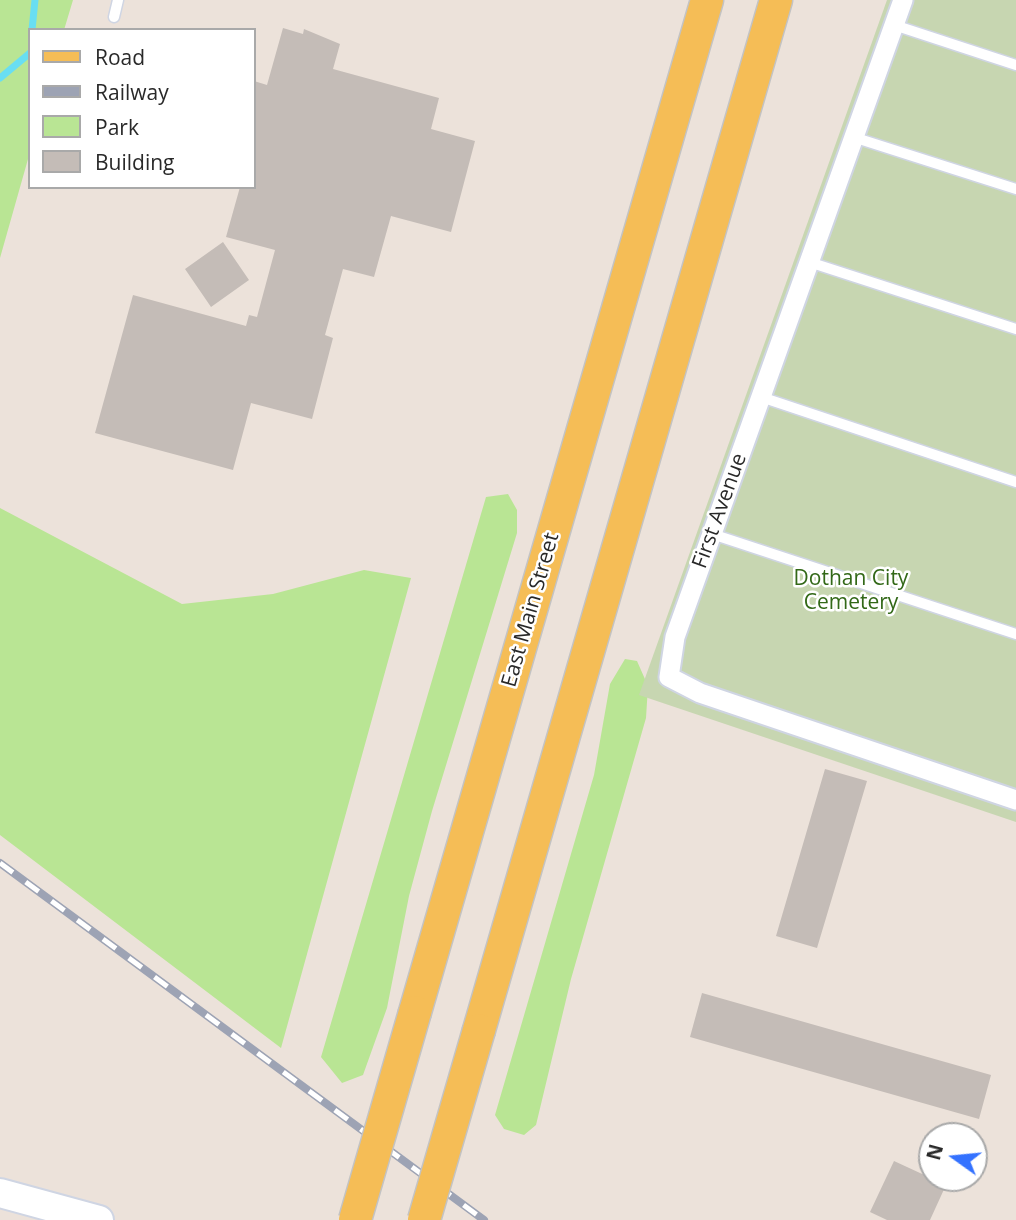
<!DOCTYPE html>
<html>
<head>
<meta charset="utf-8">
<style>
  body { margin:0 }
  #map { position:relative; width:1016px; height:1220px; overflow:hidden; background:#ece2da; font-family:"Open Sans",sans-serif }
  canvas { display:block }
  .legend { position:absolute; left:28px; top:28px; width:228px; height:161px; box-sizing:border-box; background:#fff; border:2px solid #a9a9a9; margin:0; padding:9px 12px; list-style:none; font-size:21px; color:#292929 }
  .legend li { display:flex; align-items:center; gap:14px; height:35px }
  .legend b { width:35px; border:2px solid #a9a9a9 }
  .north { position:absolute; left:918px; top:1122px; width:70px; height:70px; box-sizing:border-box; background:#fff; border:2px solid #a9a9a9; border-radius:50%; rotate:285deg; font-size:19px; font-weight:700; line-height:28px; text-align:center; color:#292929 }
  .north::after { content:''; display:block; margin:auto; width:24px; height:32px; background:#3472ff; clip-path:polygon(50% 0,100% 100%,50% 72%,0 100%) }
</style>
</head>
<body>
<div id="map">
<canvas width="1016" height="1220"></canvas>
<ul class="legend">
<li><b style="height:9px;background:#f5bd56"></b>Road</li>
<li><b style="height:9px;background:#9da3b4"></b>Railway</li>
<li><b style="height:19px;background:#b9e594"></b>Park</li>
<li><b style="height:19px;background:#c4bcb7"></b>Building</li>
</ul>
<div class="north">N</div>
</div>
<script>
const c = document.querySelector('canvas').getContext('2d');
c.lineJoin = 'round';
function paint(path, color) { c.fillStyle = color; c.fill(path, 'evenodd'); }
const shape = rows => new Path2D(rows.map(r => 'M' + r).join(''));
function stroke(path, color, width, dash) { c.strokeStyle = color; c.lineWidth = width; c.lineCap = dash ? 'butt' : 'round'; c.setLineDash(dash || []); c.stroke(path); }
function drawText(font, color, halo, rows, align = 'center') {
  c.font = font + ' "Open Sans",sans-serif'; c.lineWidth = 5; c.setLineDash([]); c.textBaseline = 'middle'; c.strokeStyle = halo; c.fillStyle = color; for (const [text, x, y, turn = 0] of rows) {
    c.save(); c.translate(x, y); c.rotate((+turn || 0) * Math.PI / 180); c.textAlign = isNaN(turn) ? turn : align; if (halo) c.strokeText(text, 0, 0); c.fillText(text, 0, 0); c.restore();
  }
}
const green = shape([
  [0,0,73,0,64,30,30,30,30,152,0,258],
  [508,494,517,510,517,533,432,811,409,896,387,1008,363,1075,342,1083,321,1057,486,497],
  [0,508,182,604,273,594,364,570,411,578,281,1048,0,835],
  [625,659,637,661,648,686,646,718,571,979,536,1125,524,1135,504,1129,495,1115,594,775,610,684]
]);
const cemetery = shape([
  [887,0,1016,0,1016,822,639,695]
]);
const stream = shape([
  [32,30,35,0],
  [0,78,30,53]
]);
const building = shape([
  [283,28,303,34,304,29,340,44,333,69,439,98,431,129,475,141,451,232,391,216,374,277,343,269,325,335,333,338,312,419,251,403,233,470,95,433,133,295,246,326,249,315,257,317,275,250,226,237,240,187,254,187,254,81,267,85],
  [223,242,249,280,211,307,185,269],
  [825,769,867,781,817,948,776,936],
  [702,993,991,1075,979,1119,690,1037],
  [894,1161,946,1185,930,1220,887,1220,870,1212]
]);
const lane = shape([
  [114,17,118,0],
  [894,25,1016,65],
  [853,137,1016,189],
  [809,262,1016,329],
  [761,397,1016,482],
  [712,534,1016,634]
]);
const street = shape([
  [903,0,675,637,669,677,700,693,1016,800]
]);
const secondary = shape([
  [0,1193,99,1220]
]);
const primary = shape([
  [415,1012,707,0],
  [479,1030,776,0]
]);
const rail = shape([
  [0,863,484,1220]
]);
const primaryBridge = shape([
  [355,1220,415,1012],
  [424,1220,479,1030]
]);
const streetNames = [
  ["First Avenue",720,511,-70],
  ["East Main Street",531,610,-74]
];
const parkNames = [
  ["Dothan City",851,579],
  ["Cemetery",851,603]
];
paint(green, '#b9e594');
paint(cemetery, '#c7d6b1');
stroke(stream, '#69def2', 7);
paint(building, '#c4bcb7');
stroke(lane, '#cfd5e3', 13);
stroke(street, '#cfd5e3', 23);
stroke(secondary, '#cfd5e3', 32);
stroke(primary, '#c3c3c3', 35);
stroke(lane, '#fff', 10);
stroke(street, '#fff', 19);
stroke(secondary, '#fff', 28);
stroke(primary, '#f5bd56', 32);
stroke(rail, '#9da3b4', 8);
stroke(rail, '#fff', 5, [16]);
stroke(primaryBridge, '#c3c3c3', 35, []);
stroke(primaryBridge, '#f5bd56', 32);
drawText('21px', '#292929', '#fff', streetNames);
drawText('21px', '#326817', '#fff', parkNames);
</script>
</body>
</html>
